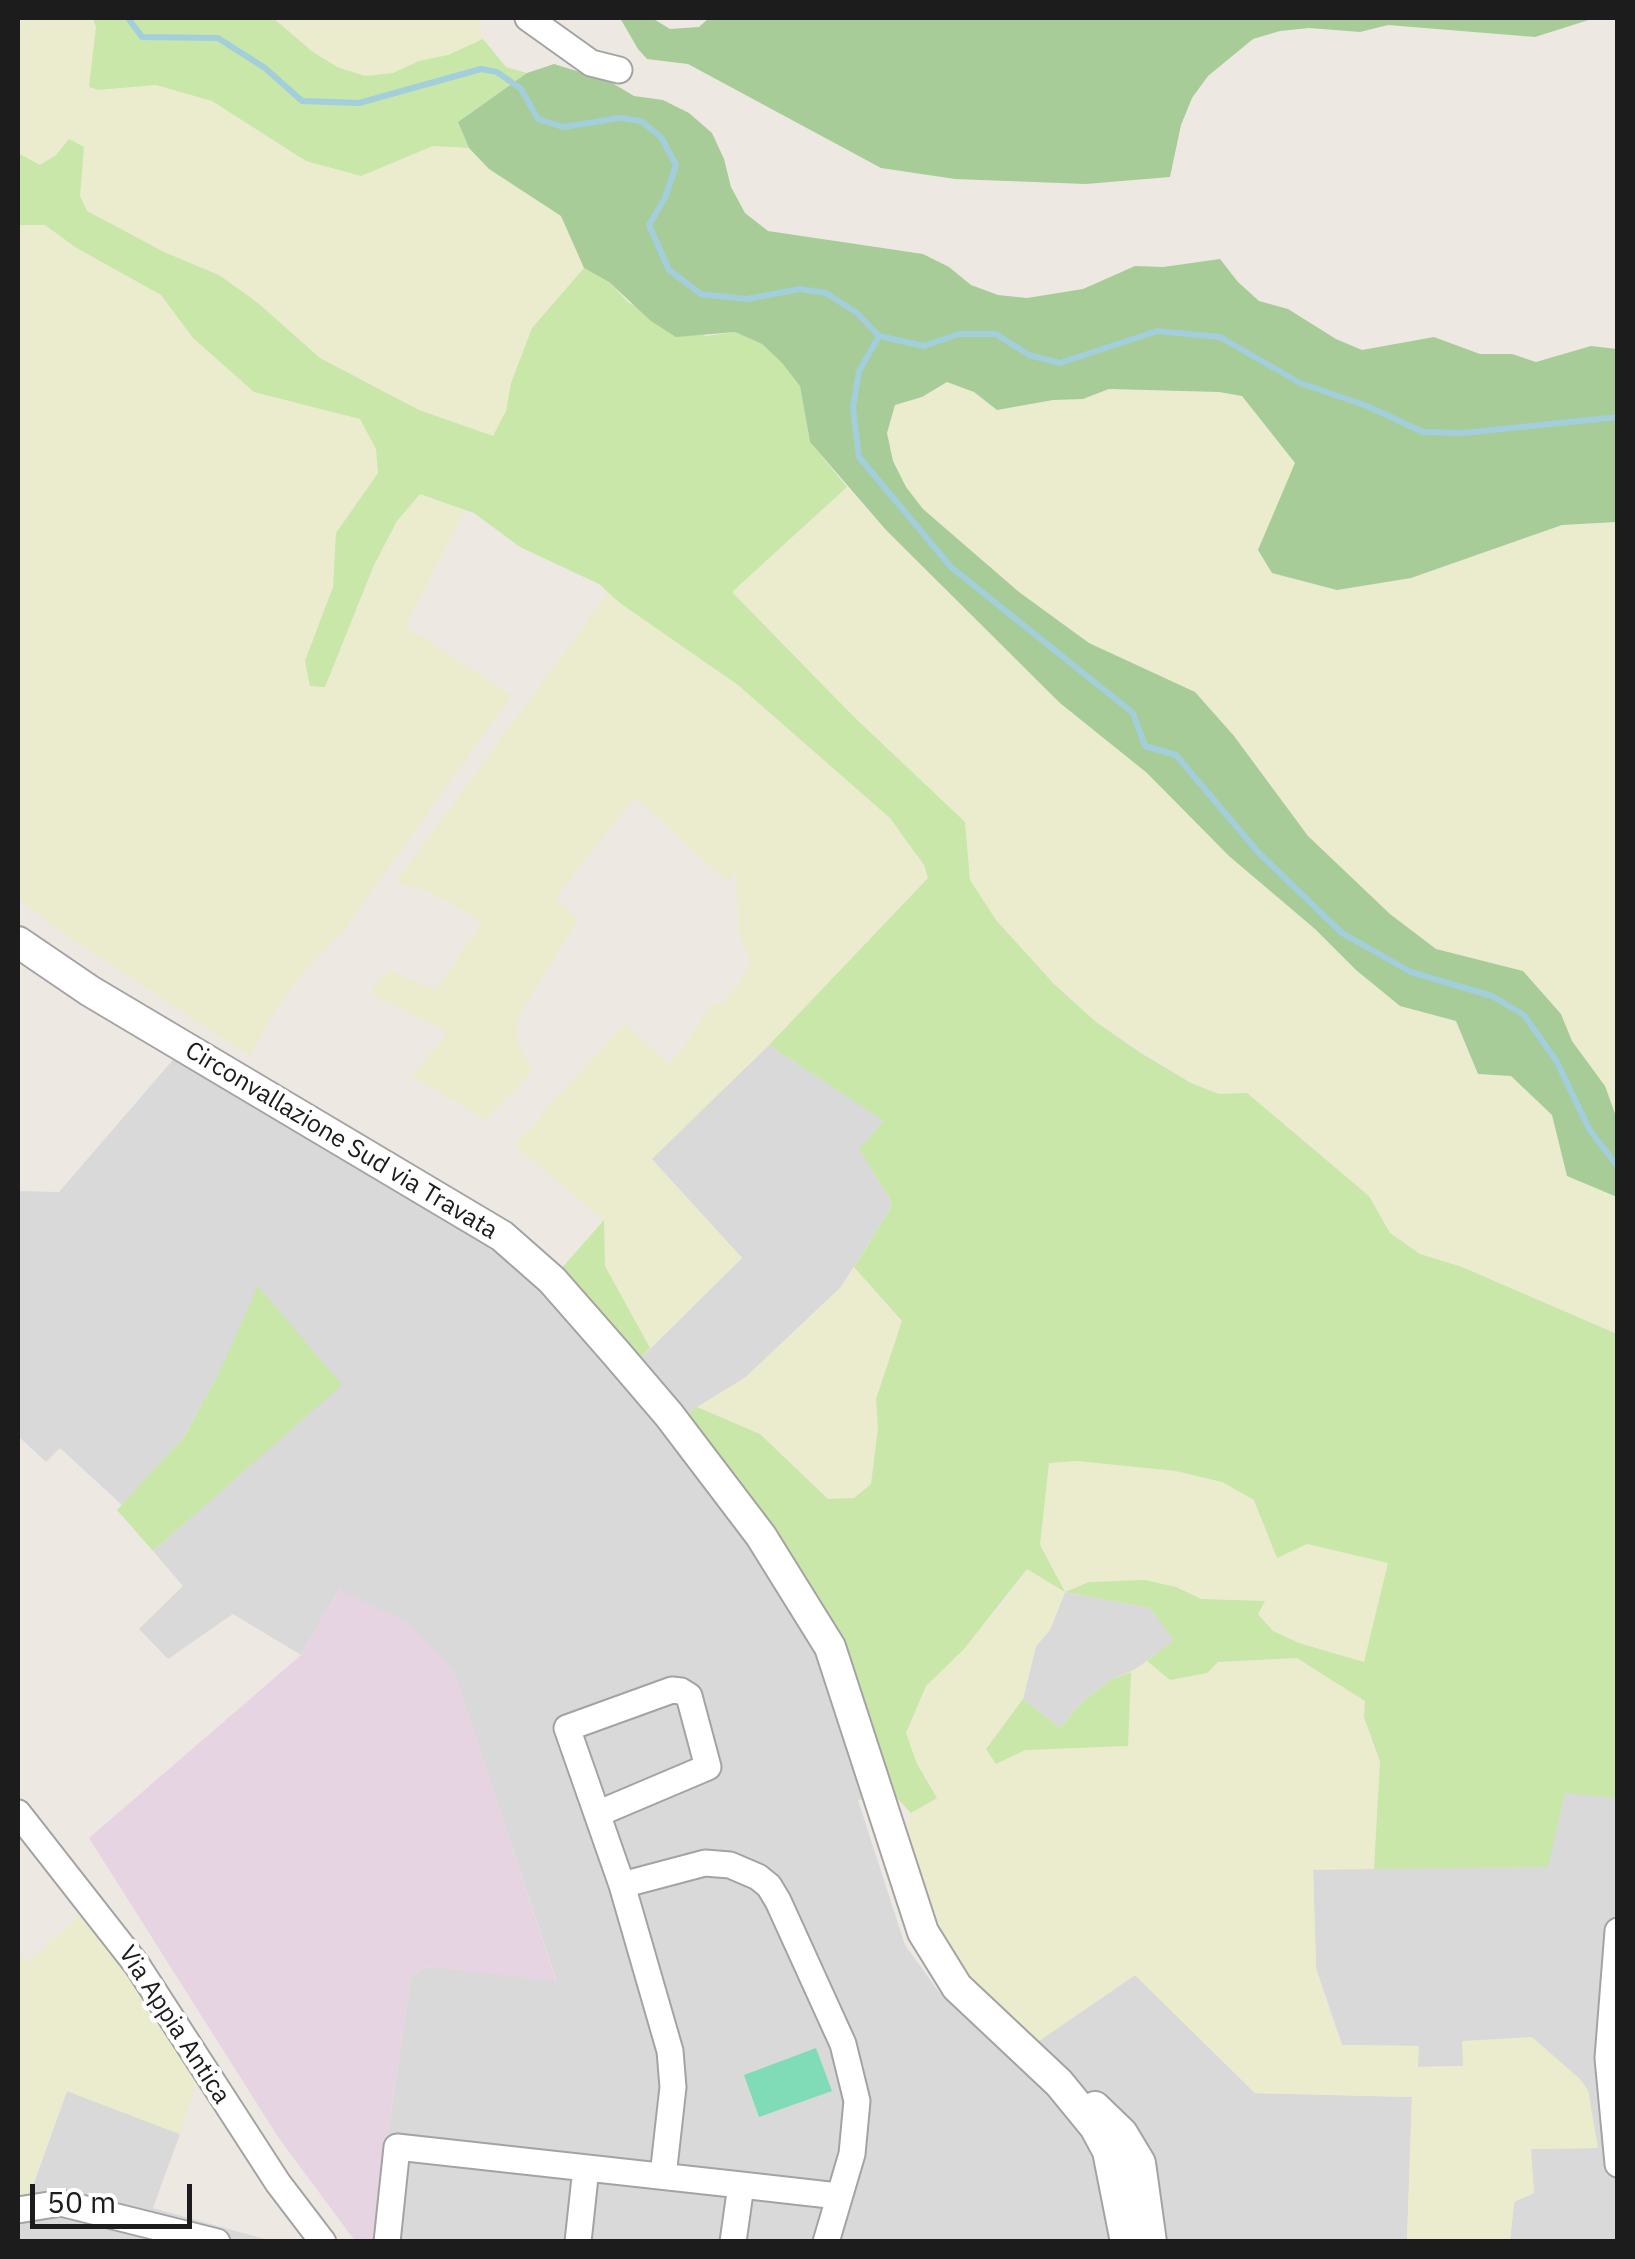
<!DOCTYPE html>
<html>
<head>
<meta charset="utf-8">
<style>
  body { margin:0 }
  #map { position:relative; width:1635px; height:2259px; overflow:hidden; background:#ede9e2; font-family:"IBM Plex Sans",sans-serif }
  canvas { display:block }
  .frame { position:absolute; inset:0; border:20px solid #1c1c1c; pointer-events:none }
  .scale { position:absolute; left:30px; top:2184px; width:162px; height:45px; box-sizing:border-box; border:5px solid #1c1c1c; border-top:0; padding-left:12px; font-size:30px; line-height:35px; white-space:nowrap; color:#1c1c1c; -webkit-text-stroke:8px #fff; paint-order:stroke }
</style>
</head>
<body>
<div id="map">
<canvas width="1635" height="2259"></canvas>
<div class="frame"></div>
<div class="scale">50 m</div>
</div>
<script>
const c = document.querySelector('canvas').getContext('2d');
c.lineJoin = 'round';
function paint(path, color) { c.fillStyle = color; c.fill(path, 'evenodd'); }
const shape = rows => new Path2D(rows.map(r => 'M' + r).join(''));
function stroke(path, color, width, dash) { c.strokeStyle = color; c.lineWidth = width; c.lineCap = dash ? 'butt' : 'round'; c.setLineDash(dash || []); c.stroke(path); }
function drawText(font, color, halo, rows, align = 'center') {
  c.font = font + ' "IBM Plex Sans",sans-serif'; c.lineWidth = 9; c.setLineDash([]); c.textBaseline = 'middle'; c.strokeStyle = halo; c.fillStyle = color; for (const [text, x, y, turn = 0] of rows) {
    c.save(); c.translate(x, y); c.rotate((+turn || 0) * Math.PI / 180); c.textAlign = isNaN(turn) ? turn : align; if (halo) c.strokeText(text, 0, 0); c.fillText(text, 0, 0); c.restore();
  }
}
const residential = shape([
  [190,1040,420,1170,639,1360,742,1258,651,1159,681,1129,769,1045,885,1121,860,1150,890,1199,891,1208,841,1287,746,1377,685,1416,841,1638,896,1797,858,1800,905,1945,939,1992,979,2025,1036,2043,1135,1975,1255,2093,1412,2097,1407,2241,377,2241,388,2132,411,1976,423,1968,434,1967,556,1980,454,1673,339,1590,301,1655,233,1614,168,1659,139,1629,183,1586,153,1551,341,1384,221,1369,184,1437,122,1505,60,1448,46,1462,18,1436,18,1191,59,1192],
  [1065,1592,1150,1608,1175,1640,1136,1669,1110,1680,1081,1703,1060,1728,1023,1699,1036,1646,1050,1630],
  [1565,1792,1617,1798,1617,2241,1510,2241,1514,2202,1534,2193,1530,2149,1597,2148,1463,2041,1464,2066,1418,2067,1418,2046,1342,2045,1316,1968,1313,1869,1547,1867],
  [67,2091,180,2134,153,2208,272,2241,18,2242,18,2196,30,2194]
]);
const industrial = shape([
  [339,1590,409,1623,454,1672,556,1981,434,1967,423,1968,411,1976,388,2132,377,2241,355,2241,278,2137,89,1838,301,1655]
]);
const farmland = shape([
  [18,18,93,18,96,27,89,88,98,90,156,85,212,101,306,161,361,176,434,146,469,148,489,169,561,216,584,268,532,328,511,383,506,411,493,437,419,410,320,358,258,303,219,275,164,252,86,211,80,196,69,139,56,155,40,165,20,155],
  [273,18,479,18,483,39,448,55,419,61,393,73,365,76,337,67,313,52],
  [18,225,45,225,75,247,161,295,193,338,254,392,360,419,376,449,378,473,336,533,325,687,374,565,397,521,419,494,466,509,405,626,512,695,345,929,304,971,275,1011,250,1056,57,929,18,897],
  [947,382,974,392,997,410,1053,400,1083,399,1109,389,1219,392,1242,396,1295,463,1411,578,1562,525,1617,522,1617,1119,1605,1086,1572,1041,1561,1014,1494,963,1463,958,1436,949,1390,914,1308,836,1234,736,1089,643,1019,592,923,509,906,487,893,461,887,433,895,405,922,397],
  [847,487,886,530,1147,773,1229,856,1315,929,1356,970,1400,1006,1456,1021,1478,1074,1511,1076,1552,1115,1567,1176,1617,1197,1617,1334,1462,1267,1420,1254,1390,1233,1369,1196,1247,1093,1219,1094,1191,1083,1096,1022,1054,984,984,906,970,880,965,822,852,715,732,592],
  [608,592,738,685,890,818,910,841,928,878,769,1045,652,1159,742,1258,650,1348,605,1266,604,1220,514,1145,625,1023,669,1064,686,1043,710,1005,723,1003,748,970,749,956,739,936,736,872,727,882,635,797,555,898,578,920,519,1016,516,1037,532,1072,486,1120,412,1076,447,1032,372,994,374,985,389,970,435,990,483,922,428,891,396,882],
  [854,1267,902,1321,876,1399,878,1428,871,1484,854,1498,828,1499,760,1434,697,1407,746,1377,841,1287],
  [1077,1461,1176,1471,1222,1482,1254,1500,1307,1544,1389,1563,1364,1663,1299,1643,1273,1631,1258,1614,1264,1601,1201,1599,1176,1587,1145,1580,1089,1582,1065,1592,1050,1630,1036,1646,1023,1699,986,1750,996,1764,1025,1750,1127,1746,1131,1672,1147,1661,1170,1680,1217,1662,1297,1658,1366,1701,1371,1743,1380,1762,1376,1864,1374,1869,1313,1870,1316,1968,1321,1988,1342,2045,1419,2046,1418,2067,1463,2066,1462,2041,1532,2037,1580,2079,1588,2090,1598,2148,1531,2149,1534,2193,1514,2202,1510,2241,1407,2241,1412,2097,1255,2093,1135,1975,1036,2043,968,1978,947,1950,920,1890,904,1835,911,1813,937,1797,917,1764,906,1733,926,1686,1003,1604,1027,1569,1063,1591,1040,1545,1049,1463],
  [84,1910,197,2081,180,2134,67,2091,29,2194,18,2196,18,1954,29,1962]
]);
const grass = shape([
  [93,18,273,18,313,52,337,67,365,76,393,73,419,61,448,55,483,39,506,67,527,73,458,122,469,148,433,146,361,176,306,161,212,101,156,85,98,90,89,87,96,27],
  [69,139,84,147,80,196,87,211,164,252,219,275,258,303,320,358,419,410,493,436,506,411,511,383,532,328,584,268,609,282,629,303,706,336,735,332,762,344,782,363,800,385,810,442,847,487,732,592,852,715,965,822,970,880,996,920,1054,984,1096,1022,1141,1053,1191,1083,1219,1094,1247,1093,1369,1196,1390,1233,1420,1254,1462,1267,1617,1334,1615,1385,1618,1398,1617,1798,1565,1793,1548,1867,1374,1869,1380,1762,1364,1717,1365,1701,1297,1658,1218,1662,1207,1673,1170,1680,1147,1661,1174,1640,1150,1608,1065,1592,1027,1569,964,1649,926,1686,906,1733,917,1764,937,1798,911,1813,896,1797,841,1638,685,1416,697,1407,760,1434,828,1499,854,1498,871,1484,878,1428,876,1399,902,1321,854,1267,891,1208,890,1199,859,1149,884,1121,769,1045,928,878,924,865,890,818,738,685,620,603,599,584,520,547,474,513,420,494,397,521,374,565,325,687,310,686,305,661,333,587,336,533,378,473,376,449,360,419,254,392,193,338,161,295,75,247,45,225,18,225,18,153,40,165,56,155],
  [1077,1461,1176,1471,1222,1482,1254,1500,1277,1558,1307,1544,1388,1563,1364,1662,1299,1643,1273,1631,1258,1614,1265,1601,1201,1599,1176,1587,1145,1580,1089,1582,1065,1592,1040,1545,1049,1463],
  [604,1220,605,1266,650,1348,639,1360,560,1270],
  [258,1286,342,1385,153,1551,117,1510,184,1437,221,1369],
  [1131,1672,1128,1746,1025,1750,996,1764,986,1749,1023,1699,1060,1728,1081,1703,1110,1680]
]);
const forest = shape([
  [620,18,652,18,670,29,699,27,709,18,1595,18,1535,37,1388,25,1360,32,1309,28,1280,31,1253,39,1208,76,1192,98,1181,125,1170,177,1086,184,955,179,881,168,688,64,647,59,638,49],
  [554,64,609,81,634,96,663,100,689,113,712,133,724,159,731,187,745,213,768,231,923,254,949,267,971,285,998,295,1027,298,1083,289,1135,266,1163,267,1220,259,1238,282,1259,301,1288,309,1336,339,1362,350,1434,337,1480,354,1512,354,1536,362,1591,346,1617,349,1617,522,1562,525,1411,578,1337,590,1272,573,1258,550,1295,463,1242,396,1219,392,1109,389,1083,399,1053,400,997,410,974,392,947,382,922,397,895,405,887,433,893,461,906,487,923,509,1019,592,1089,643,1195,692,1234,736,1308,836,1390,914,1436,949,1523,971,1561,1014,1572,1041,1605,1086,1617,1119,1617,1197,1567,1176,1552,1115,1511,1076,1478,1074,1456,1021,1400,1006,1356,970,1315,929,1229,856,1147,773,1060,703,886,530,810,442,800,386,782,363,762,344,735,332,676,337,651,321,609,282,584,268,561,216,489,169,469,148,458,122,527,73]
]);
const pitch = shape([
  [816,2048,832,2091,759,2117,744,2075]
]);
const stream = shape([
  [128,18,142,37,218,38,265,68,302,101,359,103,481,69,497,72,521,89,538,119,563,127,620,118,641,121,661,137,676,165,665,198,649,225,669,270,701,294,747,299,800,289,826,293,857,313,879,336,924,346,959,334,996,334,1029,355,1060,363,1157,331,1220,337,1300,383,1367,406,1423,432,1463,433,1618,417],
  [879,336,859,371,853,408,859,457,951,567,1133,713,1145,746,1176,755,1258,852,1342,933,1411,972,1492,996,1524,1015,1557,1062,1589,1129,1618,1167]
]);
const minor = shape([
  [528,18,591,63,619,70],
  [18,1813,137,1965,278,2183,323,2242],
  [597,1814,708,1767,689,1696,681,1691,672,1690,567,1728,622,1885,670,2051,673,2087,663,2176],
  [622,1885,705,1863,730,1865,758,1877,769,1886,778,1901,843,2044,857,2101,852,2154,826,2242],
  [1618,1931,1608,2058,1618,2164],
  [18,2210,61,2203,217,2242],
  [387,2242,397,2147,741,2185],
  [578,2242,586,2168],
  [733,2242,741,2185,838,2196]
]);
const tertiary = shape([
  [18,942,90,991,502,1236,552,1280,616,1353,669,1415,761,1536,830,1647,923,1932,957,1987,1059,2083,1095,2127,1108,2151,1126,2242],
  [1095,2107,1122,2133,1140,2163,1151,2242]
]);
const streetNames = [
  ["Circonvallazione Sud via Travata",341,1141,31],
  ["Via Appia Antica",174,2025,57]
];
paint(residential, '#dad9d9');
paint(industrial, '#e6d4e3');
paint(farmland, '#eaeccd');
paint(grass, '#c8e7a8');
paint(forest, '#a7cc97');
paint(pitch, '#80dcb7');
stroke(stream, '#a2cfdb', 6);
stroke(minor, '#a3a3a3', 29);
stroke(tertiary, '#a3a3a3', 34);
stroke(minor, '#fff', 25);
stroke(tertiary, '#fff', 30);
drawText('25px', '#1c1c1c', '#fff', streetNames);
</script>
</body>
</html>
